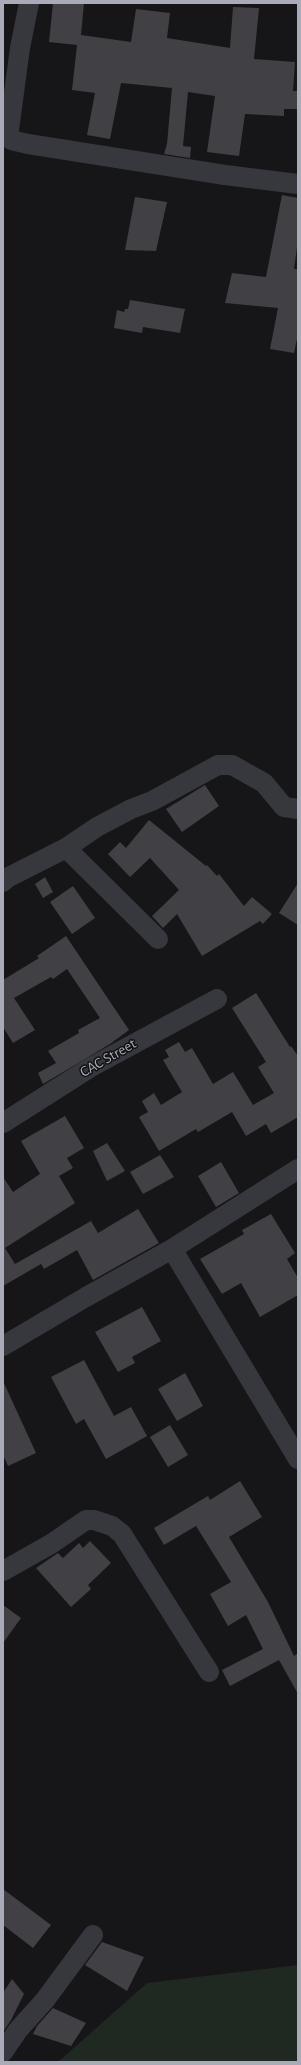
<!DOCTYPE html>
<html>
<head>
<meta charset="utf-8">
<style>
  body { margin:0 }
  #map { position:relative; width:301px; height:2065px; overflow:hidden; background:#161618; font-family:"Alegreya Sans",sans-serif }
  canvas { display:block }
  .frame { position:absolute; inset:0; border:4px solid #a9acb8; pointer-events:none }
</style>
</head>
<body>
<div id="map">
<canvas width="301" height="2065"></canvas>
<div class="frame"></div>
</div>
<script>
const c = document.querySelector('canvas').getContext('2d');
c.lineJoin = 'round';
function paint(path, color) { c.fillStyle = color; c.fill(path, 'evenodd'); }
const shape = rows => new Path2D(rows.map(r => 'M' + r).join(''));
function stroke(path, color, width, dash) { c.strokeStyle = color; c.lineWidth = width; c.lineCap = dash ? 'butt' : 'round'; c.setLineDash(dash || []); c.stroke(path); }
function drawText(font, color, halo, rows, align = 'center') {
  c.font = font + ' "Alegreya Sans",sans-serif'; c.lineWidth = 3; c.setLineDash([]); c.textBaseline = 'middle'; c.strokeStyle = halo; c.fillStyle = color; for (const [text, x, y, turn = 0] of rows) {
    c.save(); c.translate(x, y); c.rotate((+turn || 0) * Math.PI / 180); c.textAlign = isNaN(turn) ? turn : align; if (halo) c.strokeText(text, 0, 0); c.fillText(text, 0, 0); c.restore();
  }
}
const green = shape([
  [298,1965,298,2062,58,2062,147,1983]
]);
const building = shape([
  [53,3,84,3,81,35,131,42,136,9,170,13,167,38,230,48,233,7,259,8,254,59,295,62,293,91,298,91,298,109,284,109,284,116,245,114,239,156,207,152,215,96,188,92,183,146,191,147,190,158,164,154,167,144,172,88,121,83,110,139,87,135,95,93,72,90,77,45,49,42],
  [282,195,298,198,298,240,294,269,298,269,298,334,294,353,270,349,278,308,225,303,232,273,266,277],
  [135,197,167,202,156,251,125,250],
  [130,300,185,309,180,333,143,327,142,333,114,328,117,310,124,312,125,309,128,309],
  [205,785,219,806,182,832,166,809],
  [149,820,206,866,207,865,217,876,219,874,244,906,252,897,272,914,263,924,260,921,202,956,177,914,163,928,152,916,179,890,150,858,130,877,108,854,120,842,126,848],
  [45,877,53,892,43,898,35,884],
  [298,883,298,925,279,913],
  [73,886,95,918,72,934,50,902],
  [66,936,129,1030,110,1044,43,1084,38,1073,56,1063,48,1051,79,1033,78,1030,100,1018,67,969,53,979,51,977,14,998,35,1030,13,1043,3,1027,3,980,39,958,37,956],
  [256,993,290,1047,291,1046,298,1056,298,1117,271,1133,266,1124,246,1136,232,1112,198,1132,196,1129,159,1151,139,1117,148,1112,142,1101,154,1093,161,1105,182,1092,163,1060,169,1057,165,1050,179,1042,185,1052,192,1048,213,1084,233,1072,253,1105,274,1093,258,1067,266,1062,232,1008],
  [65,1116,84,1148,67,1158,73,1168,59,1176,75,1203,5,1248,15,1264,91,1221,98,1233,138,1209,159,1243,93,1280,77,1250,44,1269,41,1264,3,1286,3,1177,13,1192,40,1174,21,1141],
  [107,1143,125,1171,107,1181,93,1151],
  [160,1155,174,1177,143,1194,130,1172],
  [221,1162,239,1193,216,1207,198,1176],
  [271,1214,295,1253,287,1259,298,1278,298,1295,260,1317,241,1283,222,1294,200,1259,244,1234,242,1230],
  [142,1307,161,1341,132,1357,135,1363,118,1372,95,1332],
  [84,1360,114,1416,131,1407,147,1436,106,1459,84,1419,76,1424,51,1377],
  [185,1373,203,1406,177,1421,158,1389],
  [3,1381,36,1453,8,1466,3,1455],
  [170,1425,188,1455,168,1467,150,1437],
  [240,1481,262,1517,229,1537,268,1602,294,1656,298,1653,298,1694,279,1660,230,1686,222,1670,263,1649,246,1615,228,1626,210,1594,231,1582,196,1526,164,1545,154,1528,208,1496,210,1500],
  [90,1541,111,1563,88,1585,91,1589,71,1607,36,1568,58,1553,63,1558,79,1543,83,1548],
  [3,1605,21,1618,3,1643],
  [3,1889,51,1925,33,1948,3,1925],
  [102,1942,144,1957,127,1991,85,1965],
  [12,1979,24,1994,11,2020,3,2032,3,1993],
  [53,2008,86,2023,71,2046,33,2034,37,2026]
]);
const minor = shape([
  [29,3,20,48,9,130,8,136,11,140,28,144,225,175,298,184],
  [66,848,158,939],
  [3,882,7,878,66,848,97,827,131,809,152,801,218,765,232,765,264,783,284,807,298,809],
  [3,1123,91,1067,217,999],
  [172,1249,298,1459],
  [3,1346,86,1297,172,1249,298,1169],
  [3,1571,51,1544,86,1520,94,1520,112,1526,122,1534,209,1672],
  [3,2052,18,2030,45,2000,93,1935]
]);
const streetNames = [
  ["CAC Street",108,1058,-30]
];
paint(green, '#202822');
paint(building, '#414145');
stroke(minor, '#37383d', 20);
drawText('15px', '#a9acb8', '#111113', streetNames);
</script>
</body>
</html>
